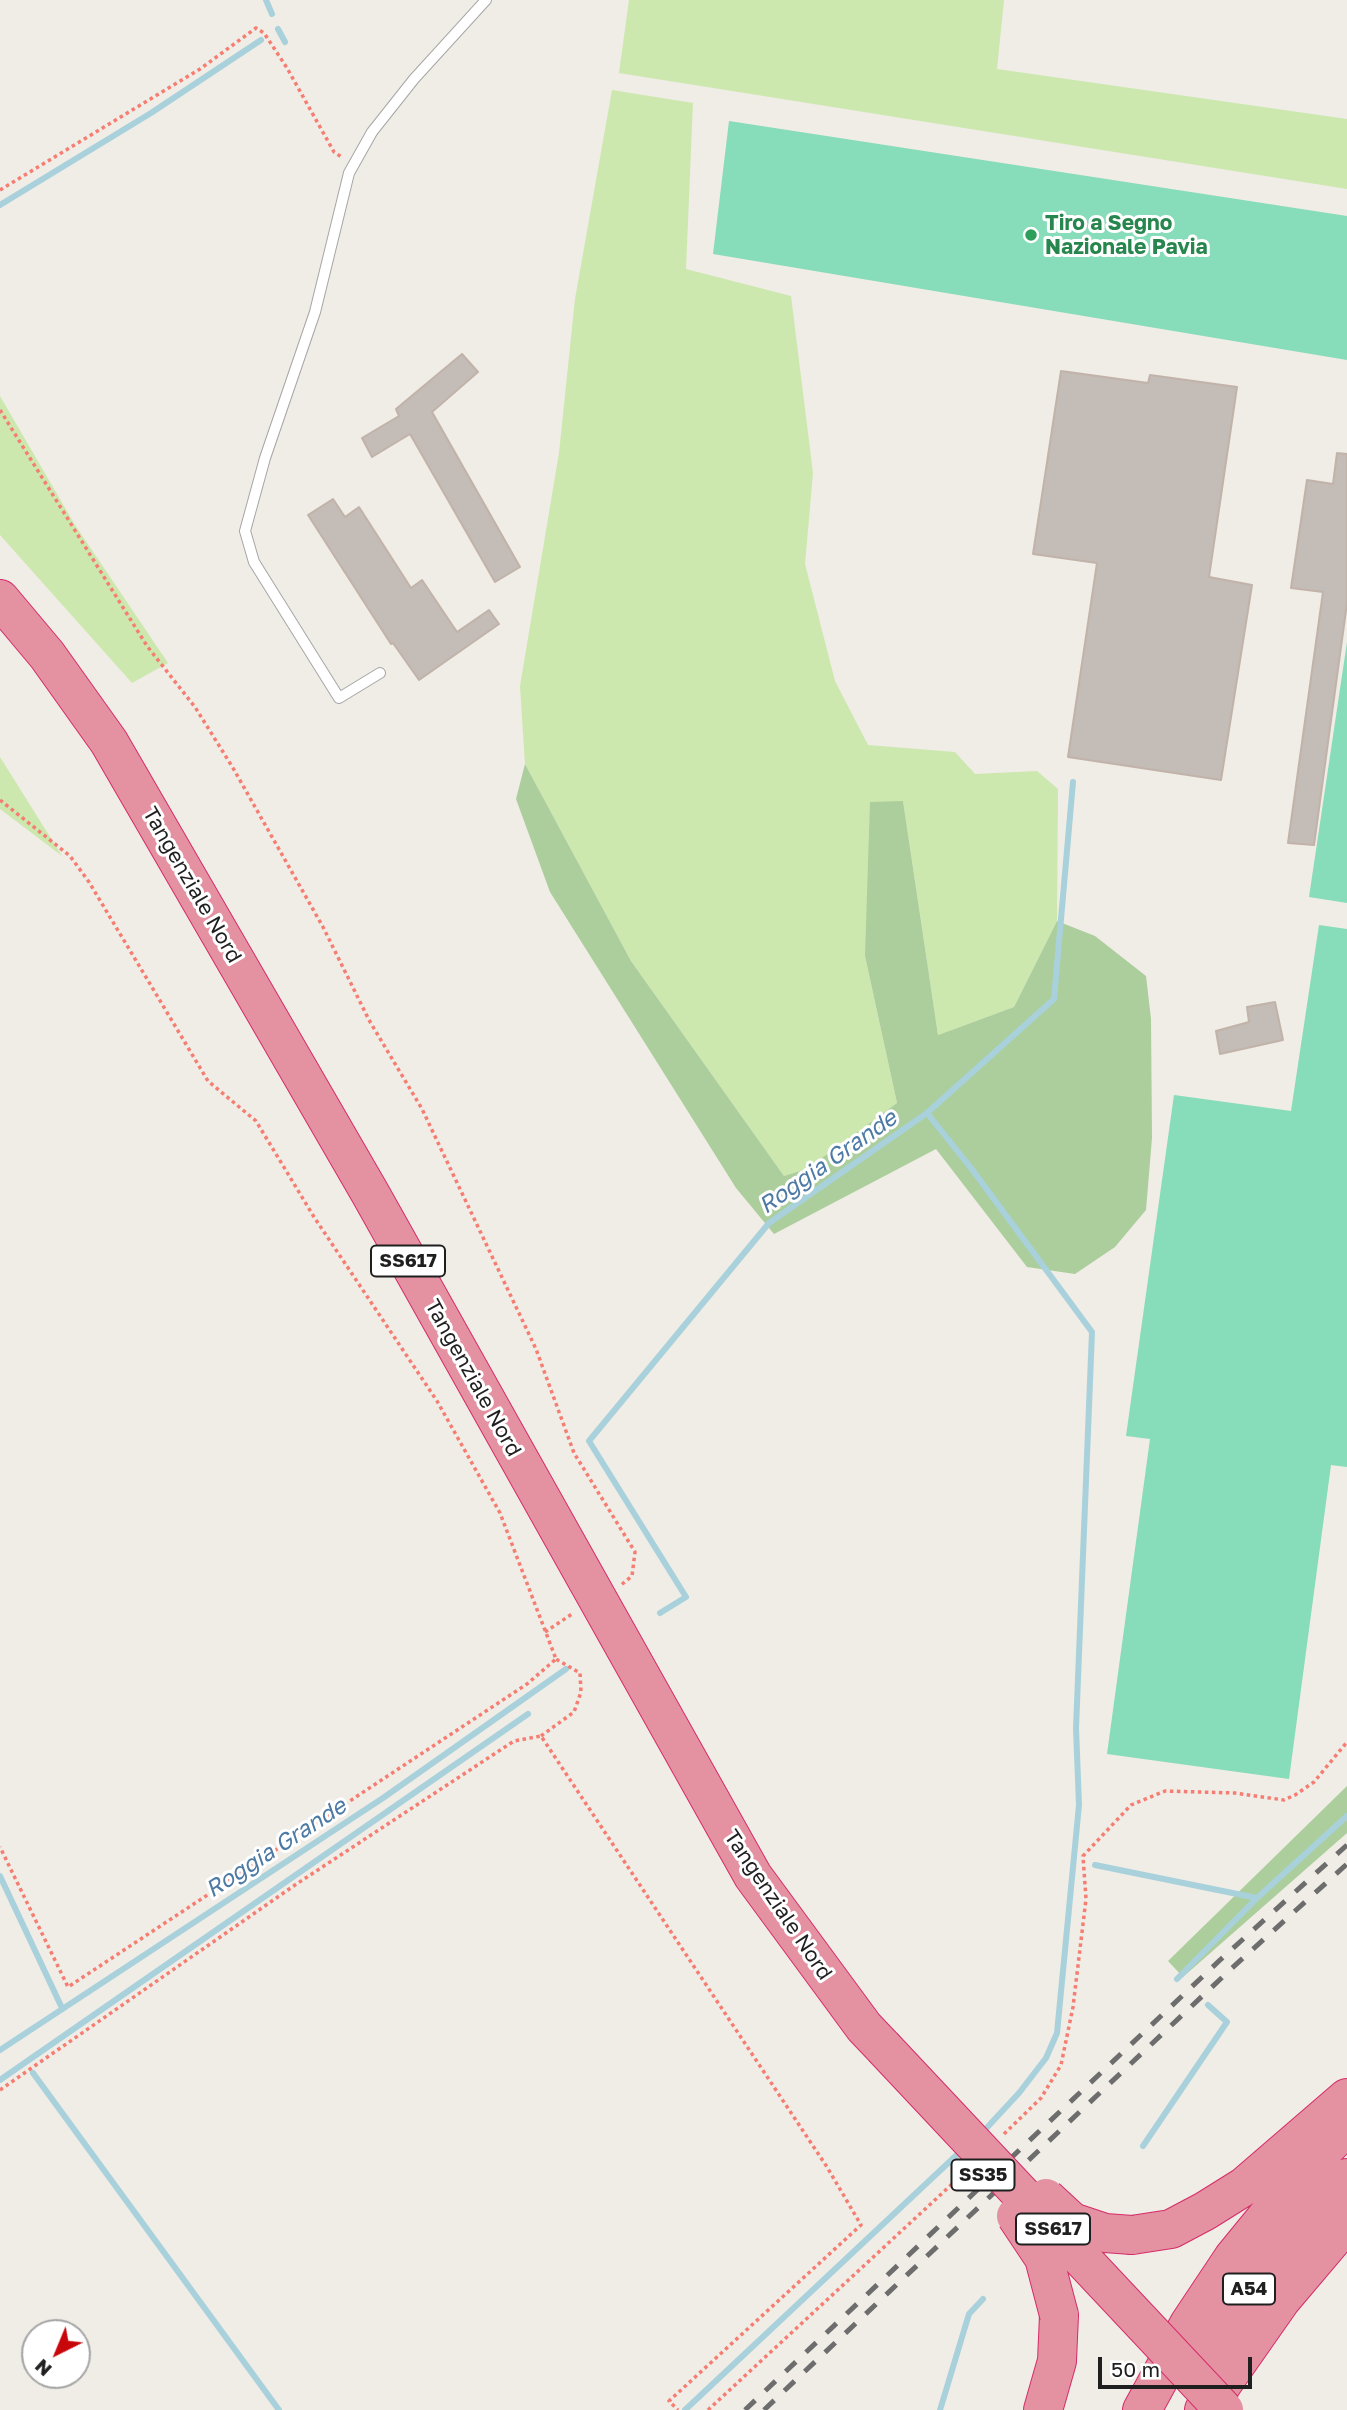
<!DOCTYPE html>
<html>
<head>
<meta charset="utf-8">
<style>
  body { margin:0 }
  #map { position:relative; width:1347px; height:2410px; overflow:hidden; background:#f0ece6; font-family:"Golos Text",sans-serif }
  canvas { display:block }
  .north { position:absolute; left:21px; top:2319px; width:70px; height:70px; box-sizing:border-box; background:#fff; border:2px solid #a5a5a5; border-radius:50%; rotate:223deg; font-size:19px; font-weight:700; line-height:28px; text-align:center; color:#1f1f1f }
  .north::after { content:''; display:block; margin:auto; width:24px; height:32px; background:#c8070b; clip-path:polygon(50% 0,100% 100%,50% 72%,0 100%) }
  .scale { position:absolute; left:1098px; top:2357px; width:154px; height:32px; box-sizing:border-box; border:4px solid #1f1f1f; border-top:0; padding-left:9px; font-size:21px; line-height:24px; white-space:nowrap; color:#1f1f1f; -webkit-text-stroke:5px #fff; paint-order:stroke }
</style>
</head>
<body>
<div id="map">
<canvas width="1347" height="2410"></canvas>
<div class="north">N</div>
<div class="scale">50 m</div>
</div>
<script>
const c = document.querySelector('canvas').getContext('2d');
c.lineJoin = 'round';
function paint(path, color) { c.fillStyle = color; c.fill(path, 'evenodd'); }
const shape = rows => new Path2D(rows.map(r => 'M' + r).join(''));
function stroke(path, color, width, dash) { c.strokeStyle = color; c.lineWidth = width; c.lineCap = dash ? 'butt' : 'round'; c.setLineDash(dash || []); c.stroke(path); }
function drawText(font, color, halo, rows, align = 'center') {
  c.font = font + ' "Golos Text",sans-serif'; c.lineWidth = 6; c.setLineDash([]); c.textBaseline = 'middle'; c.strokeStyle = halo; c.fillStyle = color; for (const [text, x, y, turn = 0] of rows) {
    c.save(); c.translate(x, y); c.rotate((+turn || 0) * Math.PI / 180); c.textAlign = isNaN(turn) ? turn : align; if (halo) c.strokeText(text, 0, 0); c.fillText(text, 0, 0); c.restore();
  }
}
const grass = shape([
  [629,0,1004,0,997,69,1347,119,1347,189,619,73],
  [612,90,693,103,686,269,791,296,813,473,805,564,835,681,868,745,955,752,975,774,1037,771,1058,789,1057,921,1014,1007,938,1035,903,801,865,956,897,1103,807,1170,784,1176,631,961,525,764,520,686,559,453,575,299],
  [0,396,75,525,168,663,132,683,0,535],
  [0,756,0,757,62,856,0,809]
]);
const forest = shape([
  [525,764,631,961,784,1176,807,1169,897,1103,865,956,870,802,903,801,938,1035,1014,1007,1057,921,1095,936,1146,976,1151,1019,1152,1138,1146,1210,1115,1247,1075,1274,1027,1267,936,1149,774,1234,736,1188,550,892,516,799],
  [1347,1786,1347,1833,1183,1977,1168,1961]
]);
const pitch = shape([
  [729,121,1347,216,1347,360,713,254],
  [1347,642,1347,903,1309,897],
  [1319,925,1347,929,1347,1467,1331,1465,1289,1779,1107,1754,1150,1439,1126,1436,1174,1095,1291,1111]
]);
const stream = shape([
  [266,0,272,14],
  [278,29,285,42],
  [0,205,151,113,261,40],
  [927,1113,971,1168,1092,1332,1076,1728,1079,1805,1057,2033,1046,2058,1019,2093,981,2134],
  [660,1613,686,1597,589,1441,769,1223,927,1113,1054,999,1073,782],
  [1095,1865,1257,1898],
  [0,1876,62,2008],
  [1177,1979,1257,1898,1347,1816],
  [0,2050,383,1798,566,1669],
  [33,2073,279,2410],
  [0,2080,528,1714],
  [1143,2146,1227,2022,1208,2005],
  [685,2410,962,2150],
  [940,2410,969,2314,983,2299]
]);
const building = shape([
  [462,354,478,372,432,412,520,567,495,582,410,434,372,457,362,438,399,416,396,409,462,354],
  [1061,371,1148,383,1150,375,1237,387,1209,577,1252,585,1221,780,1068,757,1097,563,1033,554,1061,371],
  [1337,453,1347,454,1347,603,1314,845,1288,843,1323,592,1291,588,1307,480,1333,484,1337,453],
  [333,499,345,517,359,507,411,588,422,580,457,632,489,610,499,624,419,680,393,643,391,644,308,515,333,499],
  [1275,1002,1283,1040,1220,1054,1216,1031,1249,1022,1247,1007,1275,1002]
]);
const path = shape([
  [0,190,200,69,256,28,264,33,287,68,334,152,343,158],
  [0,410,147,646,195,707,233,768,323,927,369,1020,422,1109,536,1349,574,1453,635,1552,632,1576,621,1585],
  [0,800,70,856,89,882,208,1081,256,1121,314,1217,437,1401,500,1513,556,1659,527,1684,68,1987,0,1847],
  [545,1632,572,1614],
  [541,1736,574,1712,581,1692,580,1673,556,1659],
  [0,2090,295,1885,514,1741,541,1736,827,2167,861,2225,669,2401,678,2410],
  [1004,2134,1041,2098,1061,2065,1073,2007,1086,1899,1083,1856,1131,1805,1165,1791,1235,1793,1284,1800,1295,1795,1314,1782,1347,1742],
  [708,2410,963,2174]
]);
const lane = shape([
  [380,673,339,698,254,562,245,531,265,458,315,312,349,173,372,132,414,79,486,0]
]);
const highway = shape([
  [0,599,47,655,109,742,370,1193,753,1876,864,2027,883,2047],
  [1132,2235,1171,2229,1205,2211,1245,2186,1347,2098],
  [1189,2371,1215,2333,1312,2212,1347,2178],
  [1043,2410,1057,2361,1059,2315],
  [1142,2410,1189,2324,1233,2258,1314,2159,1347,2127],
  [1204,2410,1281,2300,1347,2222]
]);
const rail = shape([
  [745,2410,1220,1960,1347,1845],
  [764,2410,1231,1969,1347,1864]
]);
const highwayBridge = shape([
  [883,2047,1224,2410],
  [1046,2198,1072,2222,1105,2233,1132,2235],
  [1016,2216,1044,2258,1059,2315]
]);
const markers = [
  [1031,235,7,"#2e9e5b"]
];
const shields = [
  [408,1261,74],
  [983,2175,63],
  [1053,2229,74],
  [1249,2289,52]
];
const shieldNames = [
  ["SS617",408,1261],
  ["SS35",983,2175],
  ["SS617",1053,2229],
  ["A54",1249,2289]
];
const leisureNames = [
  ["Tiro a Segno",1045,223],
  ["Nazionale Pavia",1045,247]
];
const streetNames = [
  ["Tangenziale Nord",192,885,60],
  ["Tangenziale Nord",473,1378,61],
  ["Tangenziale Nord",778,1905,56]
];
const waterNames = [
  ["Roggia Grande",828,1162,-35],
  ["Roggia Grande",276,1848,-33]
];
paint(grass, '#cce8ae');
paint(forest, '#acce9c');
paint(pitch, '#87dcb9');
stroke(stream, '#a8d1dc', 6);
paint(building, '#c4bcb6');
stroke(building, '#c1b3a9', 2);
stroke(lane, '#a6a6a6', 12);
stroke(highway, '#d52c69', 40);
stroke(path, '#f57d72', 3.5, [3.5, 3.5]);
stroke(lane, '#fff', 10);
stroke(highway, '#e491a2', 38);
stroke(rail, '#6d6d6d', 5, [14, 14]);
stroke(highwayBridge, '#d52c69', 40, []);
stroke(highwayBridge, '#e491a2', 38);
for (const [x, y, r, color] of markers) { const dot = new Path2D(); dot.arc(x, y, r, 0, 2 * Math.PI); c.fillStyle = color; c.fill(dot); stroke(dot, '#fff', 2.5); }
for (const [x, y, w] of shields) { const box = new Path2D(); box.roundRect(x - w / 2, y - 15.5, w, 31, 5); c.fillStyle = '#fff'; c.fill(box); stroke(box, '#1f1f1f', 2); }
drawText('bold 19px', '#1f1f1f', null, shieldNames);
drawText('bold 21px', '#27864d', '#fff', leisureNames, 'left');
drawText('21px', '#1f1f1f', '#fff', streetNames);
drawText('italic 23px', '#4c7aa4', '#fff', waterNames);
</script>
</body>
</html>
